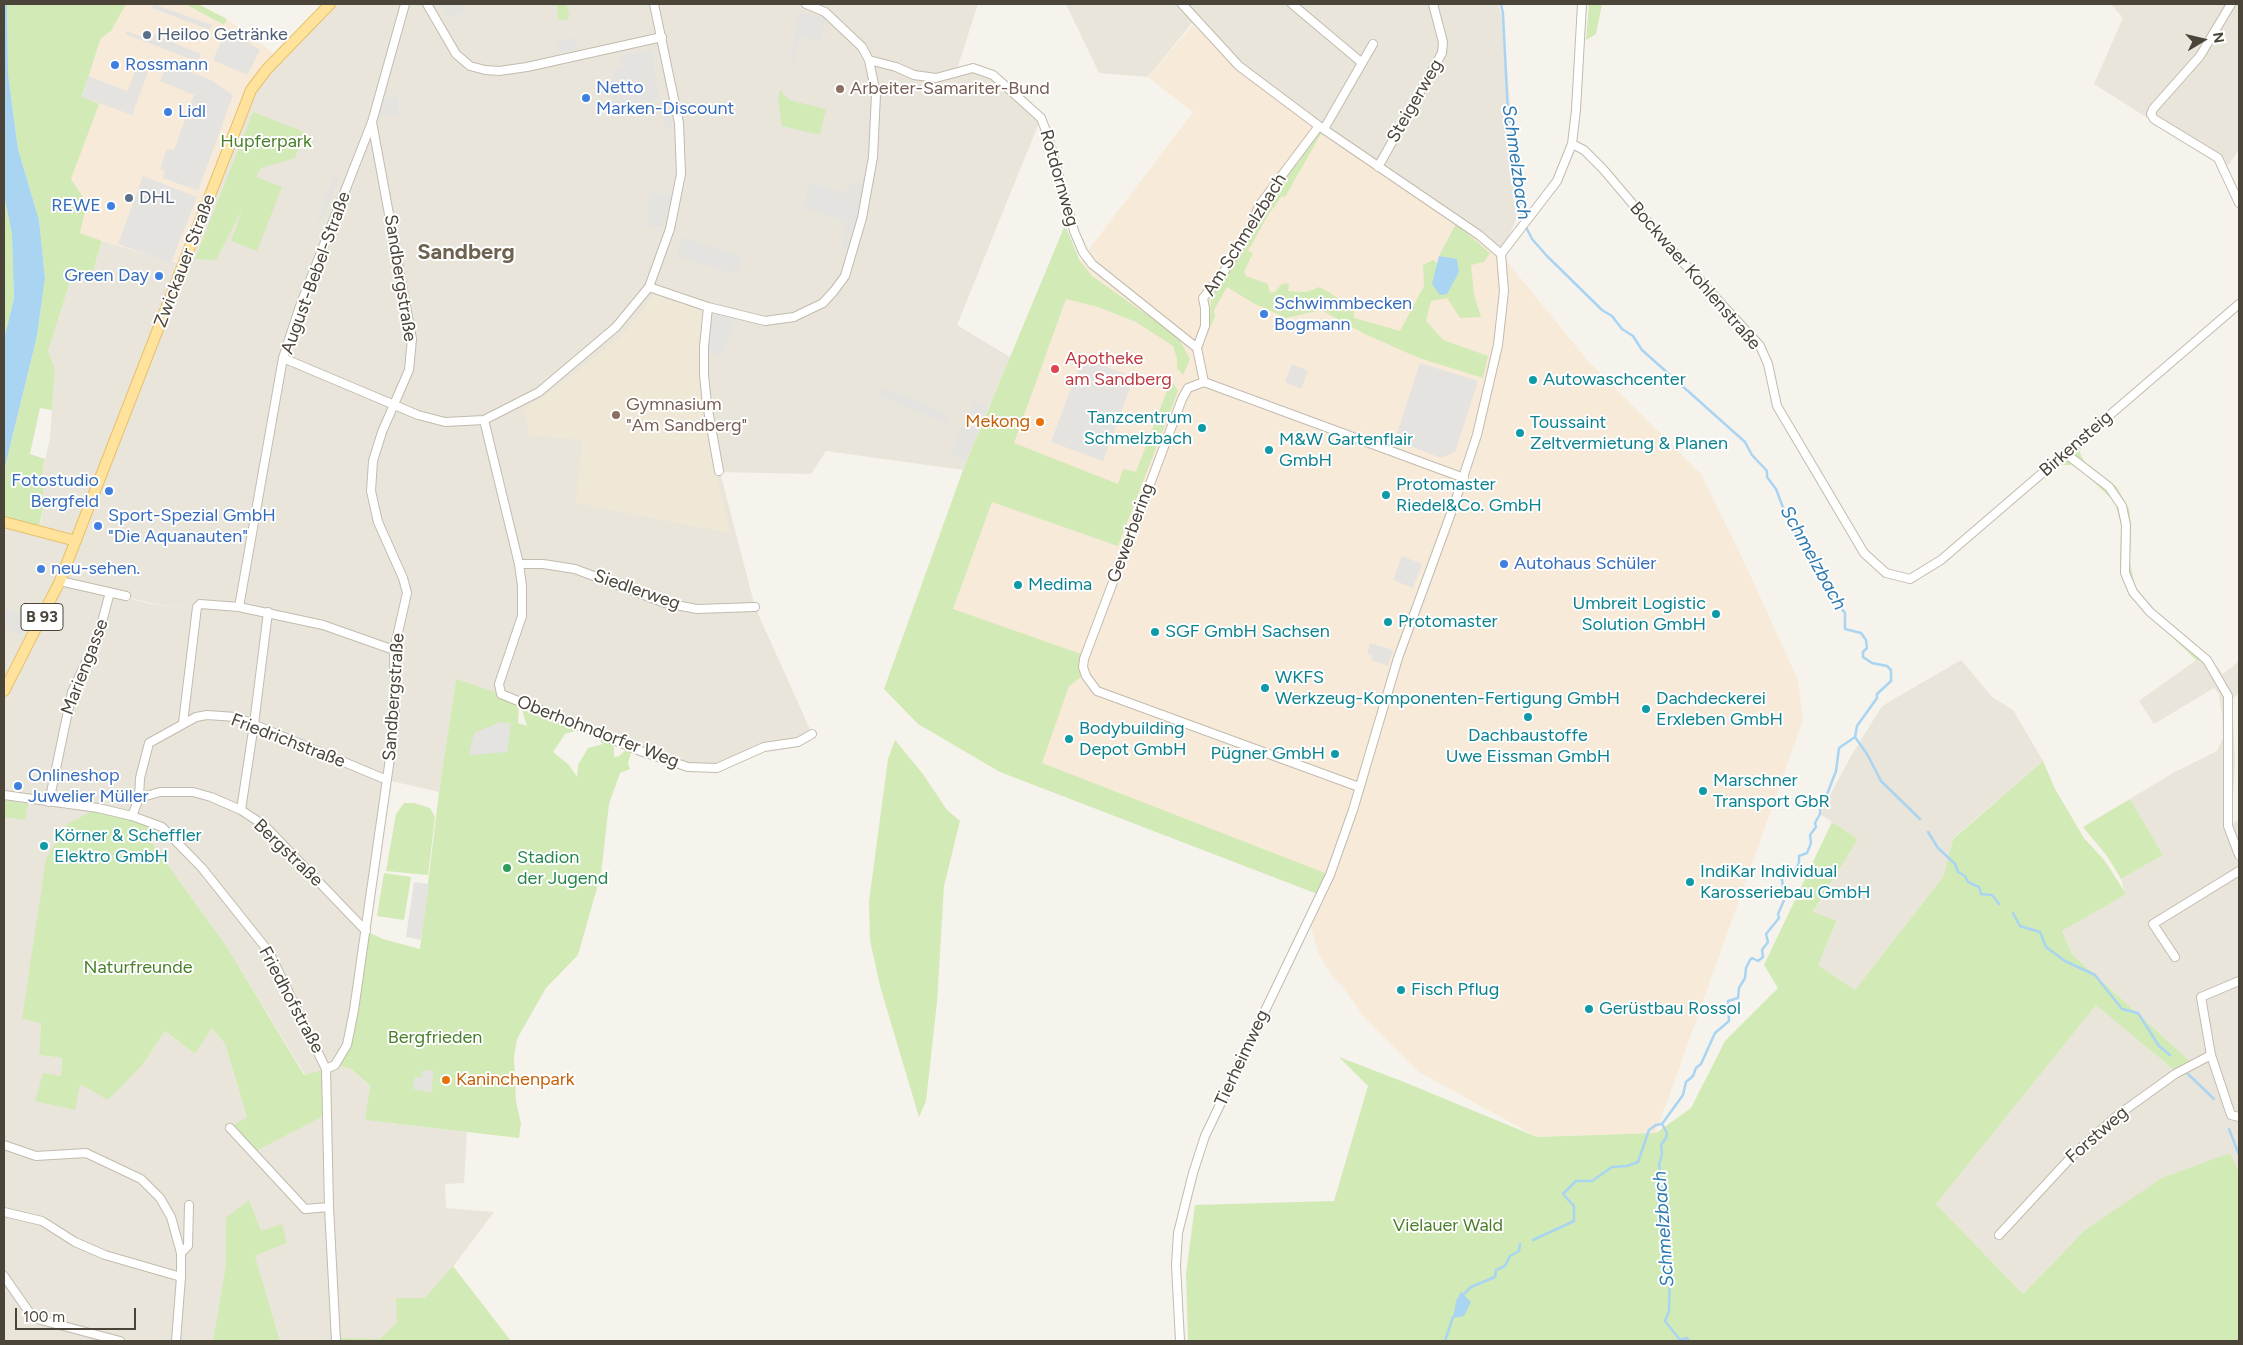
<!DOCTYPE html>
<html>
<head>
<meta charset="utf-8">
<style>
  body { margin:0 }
  #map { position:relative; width:2243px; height:1345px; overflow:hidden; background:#f6f3ec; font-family:Figtree,sans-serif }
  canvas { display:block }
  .frame { position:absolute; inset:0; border:5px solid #4b4439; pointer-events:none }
  .north { position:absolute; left:2178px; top:15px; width:50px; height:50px; -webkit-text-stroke:4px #fff; paint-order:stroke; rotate:81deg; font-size:14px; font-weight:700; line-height:20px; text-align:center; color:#4b4439 }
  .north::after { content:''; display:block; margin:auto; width:18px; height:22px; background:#4b4439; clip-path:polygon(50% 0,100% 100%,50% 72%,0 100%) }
  .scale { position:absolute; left:15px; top:1308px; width:121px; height:22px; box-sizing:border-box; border:2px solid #4b4439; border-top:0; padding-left:6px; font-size:15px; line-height:18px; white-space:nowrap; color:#4b4439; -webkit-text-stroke:4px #fff; paint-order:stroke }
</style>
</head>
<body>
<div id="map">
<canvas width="2243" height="1345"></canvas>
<div class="frame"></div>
<div class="north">N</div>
<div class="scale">100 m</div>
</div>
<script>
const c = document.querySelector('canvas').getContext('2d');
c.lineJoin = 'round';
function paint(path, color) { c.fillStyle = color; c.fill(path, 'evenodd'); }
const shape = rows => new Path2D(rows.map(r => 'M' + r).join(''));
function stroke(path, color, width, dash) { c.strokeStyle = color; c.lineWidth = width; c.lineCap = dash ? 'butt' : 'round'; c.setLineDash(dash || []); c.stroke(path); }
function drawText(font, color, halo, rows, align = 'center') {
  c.font = font + ' Figtree,sans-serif'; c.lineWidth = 4; c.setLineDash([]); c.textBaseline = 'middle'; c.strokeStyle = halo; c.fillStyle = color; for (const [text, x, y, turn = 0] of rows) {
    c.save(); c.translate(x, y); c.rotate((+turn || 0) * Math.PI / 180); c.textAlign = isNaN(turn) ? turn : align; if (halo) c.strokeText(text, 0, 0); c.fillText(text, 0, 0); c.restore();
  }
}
const residential = shape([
  [330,4,978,4,956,72,973,68,993,75,1041,118,957,325,1010,357,963,470,826,451,811,474,720,472,755,607,812,734,764,747,717,768,688,767,519,705,456,679,439,792,387,780,350,1068,370,1087,365,1120,467,1132,464,1183,445,1184,446,1208,494,1212,443,1280,425,1298,397,1322,380,1339,280,1341,254,1256,287,1243,226,1218,226,1264,213,1341,4,1341,4,522,39,530,44,505,41,503,41,480,50,437,55,368,48,351,72,276,90,281,102,241,183,265,251,90],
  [106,592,155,604,198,609,150,604],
  [152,843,227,947,305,1075,252,1153,247,1117,225,1044,212,1027,195,1054,165,1031,144,1063,79,1084,61,1076,62,1058,39,1055,41,1022,22,1019],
  [1066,4,1498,4,1502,17,1520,211,1501,254,1239,66,1192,23,1148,77,1099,73],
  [2111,4,2239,4,2239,150,2229,164,2219,168,2212,159,2094,84,2123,18],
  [2206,653,2223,674,2239,661,2239,693,2232,699,2235,762,2232,813,2233,823,2239,820,2239,1172,2230,1153,2085,1230,2023,1294,1936,1204,2096,1004,2174,1070,2189,1060,2072,954,2062,931,2125,894,2121,879,2163,855,2130,799,2173,773,2217,751,2223,738,2222,717,2219,694,2214,688,2154,724,2139,701],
  [1961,660,1992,697,2013,710,2043,761,1953,838,1943,877,1855,990,1818,965,1837,922,1813,913,1858,839,1820,814,1851,756,1882,706]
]);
const commercial = shape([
  [126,4,185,4,223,25,227,19,273,53,247,90,234,119,183,264,102,241,80,233,87,203,71,179,98,104,82,97,101,38,111,31],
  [1193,25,1239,66,1501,254,1587,360,1701,474,1748,570,1798,680,1803,720,1656,1133,1537,1137,1419,1072,1365,1018,1342,986,1333,977,1319,955,1310,924,1320,895,986,742,923,691,1080,261,1193,112,1148,77]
]);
const education = shape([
  [653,295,703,310,701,369,717,478,730,533,576,503,582,440,528,435,528,424,523,409,545,396,613,343,632,324]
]);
const green = shape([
  [7,4,126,4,111,31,101,38,82,96,99,104,71,179,87,203,80,233,102,241,90,281,72,276,48,351,55,368,52,410,40,408,30,454,45,459,41,480,44,487,41,503,44,504,38,531,4,522,4,471,37,336,45,278,39,220,18,149,8,74],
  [185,4,198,4,227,19,224,25],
  [557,4,566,4,569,13,568,20,558,19],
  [1589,4,1602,4,1596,34,1586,40],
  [780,90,789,100,826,109,820,135,782,126,778,98],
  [253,112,304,132,295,158,261,168,256,177,282,187,257,251,231,241,243,208,216,260,195,259],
  [1322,132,1285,197,1282,196,1268,215,1248,251,1253,253,1244,272,1246,276,1268,284,1270,293,1275,292,1282,284,1289,283,1288,291,1306,292,1320,287,1354,308,1354,318,1400,331,1424,286,1423,265,1433,260,1437,263,1433,284,1447,294,1459,272,1457,259,1439,256,1456,224,1490,253,1484,262,1471,265,1474,295,1481,317,1460,318,1447,298,1431,301,1426,321,1443,340,1488,356,1483,378,1419,358,1365,334,1321,310,1282,319,1280,315,1253,303,1227,287,1214,310,1215,316,1205,340,1210,319,1211,297,1244,250,1262,214,1282,186,1280,183,1295,164,1298,163,1317,134],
  [4,195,12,234,14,298,4,339],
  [1065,225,1080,261,1092,276,1178,337,1190,359,1183,375,1177,368,1177,358,1173,346,1136,322,1098,307,1066,299,1014,443,1118,484,1123,469,1136,472,1171,380,1178,391,1118,546,992,502,953,609,1081,654,1079,669,1081,677,1069,686,1042,763,1330,875,1320,895,1000,772,918,724,884,689,963,470],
  [2081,446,2080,453,2084,461,2117,487,2129,509,2131,525,2130,562,2135,587,2149,605,2206,653,2197,661,2129,595,2120,569,2121,525,2115,502,2085,474,2072,465,2056,465],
  [456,679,494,692,497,697,519,705,518,723,527,726,522,710,536,714,537,709,580,727,579,730,565,734,553,752,569,765,577,777,578,765,588,748,603,744,594,735,614,744,614,757,619,756,627,749,631,752,628,763,630,769,620,773,609,804,601,874,578,955,546,988,517,1039,514,1057,516,1101,521,1124,519,1138,365,1120,370,1086,350,1068,335,1065,347,1045,366,931,383,939,420,949,439,792],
  [895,740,923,774,947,810,960,821,944,886,937,1002,926,1101,919,1117,880,986,870,940,869,901,888,759],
  [2043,761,2055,789,2084,838,2105,861,2126,894,2062,931,2072,954,2190,1061,2174,1070,2096,1005,1936,1204,2023,1294,2085,1230,2162,1178,2230,1153,2239,1172,2239,1341,1188,1341,1186,1274,1195,1205,1334,1201,1368,1086,1339,1057,1404,1082,1537,1137,1656,1133,1691,1108,1725,1041,1778,988,1764,965,1832,822,1858,839,1813,912,1837,921,1818,965,1855,990,1943,877,1953,839],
  [2130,799,2163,855,2121,879,2107,856,2083,827],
  [4,800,28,804,25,820,4,817],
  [404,803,414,803,430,808,435,817,428,875,386,871,396,814],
  [98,808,162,827,152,843,227,947,304,1075,326,1069,327,1114,252,1153,230,1128,247,1117,225,1044,212,1028,195,1054,165,1031,144,1063,108,1100,80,1084,75,1110,35,1101,43,1073,61,1076,62,1058,39,1055,41,1023,22,1019,46,859,66,825],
  [384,873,411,877,404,920,377,916],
  [249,1200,261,1231,282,1224,287,1243,255,1256,280,1341,213,1341,226,1264,226,1218],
  [453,1266,511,1341,341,1341,341,1338,380,1339,397,1322,396,1298,425,1298]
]);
const parking = shape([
  [153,4,212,25,210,30,152,8],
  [442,4,462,4,465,12,448,19],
  [798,12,825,17,821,41,799,37,795,61,790,60],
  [227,28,260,50,247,75,213,60],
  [126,31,152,41,154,35,201,54,198,62,125,34],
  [575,38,577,49,560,52,557,41],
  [652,50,659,99,613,106,611,94,605,94,603,84,614,82,612,69,622,67,620,55],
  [138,65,149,69,132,115,82,97,88,76,127,91],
  [174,65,211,80,233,95,198,191,163,178,165,171,160,169,167,149,174,150,194,95,160,81,164,72],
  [398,97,399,115,379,116,382,99],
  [668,105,672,127,665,129,661,106],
  [143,176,197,197,171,263,118,244],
  [333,177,339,178,322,221,317,222],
  [809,182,845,193,850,183,863,184,850,247,841,247,846,224,840,219,804,208],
  [649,192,671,195,664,226,647,227],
  [682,237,743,257,738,275,677,256],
  [719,314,735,319,723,355,705,353,712,318],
  [1082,358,1134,377,1103,461,1051,442],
  [1420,363,1478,381,1455,452,1441,458,1395,440],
  [1292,364,1308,371,1301,389,1285,382],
  [883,387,951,416,947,424,879,396],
  [974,400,988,407,966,461,950,454],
  [1402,556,1422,564,1413,588,1393,580],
  [7,608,29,618,21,636,4,628,4,615],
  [1370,643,1393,650,1388,666,1371,660,1372,655,1367,653],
  [500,722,511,724,507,752,469,755,474,733],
  [414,882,429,884,421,940,406,937],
  [423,1070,434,1071,431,1091,434,1093,413,1089,415,1077,422,1077]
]);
const water = shape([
  [4,4,7,4,8,74,18,149,39,220,45,278,37,336,4,471,4,339,14,298,12,234,4,195],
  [1439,256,1457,259,1459,272,1447,294,1440,295,1432,284],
  [1461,1292,1471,1302,1464,1316,1453,1318,1456,1301]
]);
const stream = shape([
  [1501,4,1503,14,1508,114,1517,159,1520,181,1520,208,1523,220],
  [1525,225,1532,239,1547,256,1602,310,1612,316,1622,329,1633,336,1642,350,1745,442,1752,455,1767,471,1767,477,1776,489,1790,526,1811,547,1812,557,1824,577,1829,593,1845,613,1845,629,1861,633,1866,640,1867,648,1863,652,1863,657,1872,663,1887,666,1891,670,1891,681,1877,694,1877,698,1857,726,1855,737,1839,748,1836,771,1826,797,1820,803,1820,814,1815,823,1816,827,1810,835,1811,843,1807,853,1799,856,1799,863,1795,870,1781,874,1785,898,1778,914,1779,918,1766,934,1768,942,1762,950,1763,957,1758,961,1752,958,1750,960,1746,968,1745,978,1739,988,1738,998,1728,1001,1729,1021,1715,1033,1701,1064,1696,1068,1693,1076,1686,1082,1683,1095,1662,1124,1667,1133,1666,1138,1661,1145,1662,1154,1659,1165,1666,1204,1663,1242,1670,1267,1669,1311,1665,1321,1680,1340,1687,1338,1689,1341],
  [1855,737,1867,754,1881,781,1920,819],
  [1928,832,1938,848,1955,864,1958,872,1965,876,1968,882,1979,887,1981,894,1992,895,1999,904],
  [2013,913,2020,926,2040,932,2046,947,2050,950,2065,961,2095,975,2122,1009,2138,1013,2159,1046,2170,1055],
  [2188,1074,2214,1099],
  [2229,1129,2239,1155],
  [1533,1240,1574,1221,1574,1206,1563,1194,1576,1181,1592,1181,1612,1167,1627,1166,1638,1162,1649,1130,1656,1125,1661,1124],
  [1462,1296,1471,1287,1495,1277,1496,1270,1505,1266,1510,1256,1519,1251,1520,1244],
  [1445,1341,1453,1317]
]);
const minor = shape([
  [427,4,456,54,470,66,485,70,499,71,527,67,662,37],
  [1182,4,1239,66,1319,126,1479,235,1501,254],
  [1292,4,1361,62],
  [2231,4,2200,56,2153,109,2151,114,2154,119,2218,158,2239,203],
  [869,60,896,67,914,75,936,78,973,68,993,75,1010,90,1041,118,1048,136,1074,231,1083,252,1092,264,1197,348],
  [1324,129,1373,44],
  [1572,144,1584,150,1603,169,1670,248,1760,346,1768,364,1777,406,1864,553,1886,573,1910,579,1941,560,2239,304],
  [1378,167,1442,53,1443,42,1433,4],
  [649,287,708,307,765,321,794,317,823,303,834,291,845,276,862,218,873,157,876,94,869,60,862,47,825,12,806,4],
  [708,307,704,347,704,375,707,404,719,471],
  [283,358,418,415,445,422,484,420,539,392,616,327,649,287,670,229,681,174,679,123,654,4],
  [1204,382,1197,348,1205,326,1205,308,1203,298,1223,273,1247,235,1259,206,1319,126],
  [484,420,519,564,522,586,522,616,499,684,501,694,643,752,688,767,717,768,764,747,798,742,812,734],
  [2065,453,2109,487,2122,506,2126,525,2125,573,2133,592,2150,612,2207,660,2228,696,2228,826,2239,855],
  [519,564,543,564,575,569,665,603,697,609,755,607],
  [60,581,126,596],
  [239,607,283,358,300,306,372,122,405,4],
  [183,723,197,607,200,604,239,607,323,625,394,650],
  [1359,787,1097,691,1086,676,1083,667,1084,659,1182,399,1188,388,1204,382,1464,478],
  [4,795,98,808,132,816,162,827,202,868,269,952,326,1069,329,1207,336,1341],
  [139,798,160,792,193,792,211,797,241,810,265,826,366,931],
  [49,802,72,692,98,637,110,592],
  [241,810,254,724,268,612],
  [132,816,139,798,140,778,149,743,196,717,207,715,236,717,387,780],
  [2175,957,2153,924,2239,871],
  [2239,981,2201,997,2211,1055,2231,1115,2239,1117],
  [326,1069,335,1065,347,1045,354,1010,391,751,395,715,394,650,407,593,403,578,378,522,371,491,373,461,382,432,409,370,412,339,372,122],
  [230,1128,305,1209,329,1207],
  [4,1145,36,1156,86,1153,141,1179,160,1198,171,1217,181,1253,181,1277,176,1341],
  [4,1212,42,1221,75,1242,105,1255,181,1277],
  [1999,1235,2075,1153,2118,1115,2175,1074,2211,1055],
  [181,1253,188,1246,189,1205],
  [4,1276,29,1312,37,1319,120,1341],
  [1180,1341,1176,1265,1178,1233,1193,1173,1205,1136,1330,875,1353,810,1398,658,1454,505,1477,435,1498,345,1504,291,1501,254,1557,181,1572,144,1576,110,1582,4]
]);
const major = shape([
  [4,522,76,541],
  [4,691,60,581,251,90,267,69,330,4]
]);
const markers = [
  [147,35,5,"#5c6f8a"],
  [115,65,5,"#3f7fe0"],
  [840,89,5,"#8d6e63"],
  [586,98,5,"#3f7fe0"],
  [168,112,5,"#3f7fe0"],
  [129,198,5,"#5c6f8a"],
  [111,206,5,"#3f7fe0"],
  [159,276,5,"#3f7fe0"],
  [1264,314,5,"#3f7fe0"],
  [1055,369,5,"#e0444e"],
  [1533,380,5,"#0f9aa8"],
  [616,415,5,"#8d6e63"],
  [1040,422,5,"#e8710a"],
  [1202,428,5,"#0f9aa8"],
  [1520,433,5,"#0f9aa8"],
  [1269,450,5,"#0f9aa8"],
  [109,491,5,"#3f7fe0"],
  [1386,495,5,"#0f9aa8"],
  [98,526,5,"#3f7fe0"],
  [1504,564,5,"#3f7fe0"],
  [41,569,5,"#3f7fe0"],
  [1018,585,5,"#0f9aa8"],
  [1716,614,5,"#0f9aa8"],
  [1388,622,5,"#0f9aa8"],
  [1155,632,5,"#0f9aa8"],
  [1265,688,5,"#0f9aa8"],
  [1646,709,5,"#0f9aa8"],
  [1528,717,5,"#0f9aa8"],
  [1069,739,5,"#0f9aa8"],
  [1335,754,5,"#0f9aa8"],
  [18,786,5,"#3f7fe0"],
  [1703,791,5,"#0f9aa8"],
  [44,846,5,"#0f9aa8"],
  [507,868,5,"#2e9e5b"],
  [1690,882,5,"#0f9aa8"],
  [1401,990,5,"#0f9aa8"],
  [1589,1009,5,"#0f9aa8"],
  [446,1080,5,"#e8710a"]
];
const shields = [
  [42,617,42]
];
const shieldNames = [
  ["B 93",42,617]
];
const serviceNames = [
  ["Heiloo Getränke",157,35],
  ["DHL",139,198]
];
const shopNames = [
  ["Rossmann",125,65],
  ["Netto",596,88],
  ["Marken-Discount",596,109],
  ["Lidl",178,112],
  ["REWE",101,206,"right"],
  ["Green Day",149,276,"right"],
  ["Schwimmbecken",1274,304],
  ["Bogmann",1274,325],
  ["Fotostudio",99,481,"right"],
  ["Bergfeld",99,502,"right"],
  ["Sport-Spezial GmbH",108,516],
  ["\"Die Aquanauten\"",108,537],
  ["Autohaus Schüler",1514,564],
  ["neu-sehen.",51,569],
  ["Onlineshop",28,776],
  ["Juwelier Müller",28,797]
];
const educationNames = [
  ["Arbeiter-Samariter-Bund",850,89],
  ["Gymnasium",626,405],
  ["\"Am Sandberg\"",626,426]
];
const streetNames = [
  ["Steigerweg",1415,101,-60],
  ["Rotdornweg",1059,178,74],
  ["Am Schmelzbach",1245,235,-58],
  ["Zwickauer Straße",185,261,-69],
  ["August-Bebel-Straße",316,273,-70],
  ["Bockwaer Kohlenstraße",1695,276,49],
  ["Sandbergstraße",400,278,81],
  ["Birkensteig",2076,444,-41],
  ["Gewerbering",1131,533,-70],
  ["Siedlerweg",637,590,19],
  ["Mariengasse",85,667,-69],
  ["Sandbergstraße",394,697,-86],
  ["Oberhohndorfer Weg",598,732,21],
  ["Friedrichstraße",288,741,21],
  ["Bergstraße",288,853,44],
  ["Friedhofstraße",291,1000,62],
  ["Tierheimweg",1242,1058,-65],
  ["Forstweg",2097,1135,-41]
];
const parkNames = [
  ["Hupferpark",266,142],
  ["Naturfreunde",138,968],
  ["Bergfrieden",435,1038],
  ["Vielauer Wald",1448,1226]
];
const healthNames = [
  ["Apotheke",1065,359],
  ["am Sandberg",1065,380]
];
const cultureNames = [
  ["Autowaschcenter",1543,380],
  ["Tanzcentrum",1192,418,"right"],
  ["Schmelzbach",1192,439,"right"],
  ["Toussaint",1530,423],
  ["Zeltvermietung & Planen",1530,444],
  ["M&W Gartenflair",1279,440],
  ["GmbH",1279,461],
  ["Protomaster",1396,485],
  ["Riedel&Co. GmbH",1396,506],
  ["Medima",1028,585],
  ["Umbreit Logistic",1706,604,"right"],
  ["Solution GmbH",1706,625,"right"],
  ["Protomaster",1398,622],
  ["SGF GmbH Sachsen",1165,632],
  ["WKFS",1275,678],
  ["Werkzeug-Komponenten-Fertigung GmbH",1275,699],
  ["Dachdeckerei",1656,699],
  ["Erxleben GmbH",1656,720],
  ["Bodybuilding",1079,729],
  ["Depot GmbH",1079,750],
  ["Dachbaustoffe",1528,736,"center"],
  ["Uwe Eissman GmbH",1528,757,"center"],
  ["Pügner GmbH",1325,754,"right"],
  ["Marschner",1713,781],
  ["Transport GbR",1713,802],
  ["Körner & Scheffler",54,836],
  ["Elektro GmbH",54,857],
  ["IndiKar Individual",1700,872],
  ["Karosseriebau GmbH",1700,893],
  ["Fisch Pflug",1411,990],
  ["Gerüstbau Rossol",1599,1009]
];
const foodNames = [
  ["Mekong",1030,422],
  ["Kaninchenpark",456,1080,"left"]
];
const leisureNames = [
  ["Stadion",517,858],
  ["der Jugend",517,879]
];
const waterNames = [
  ["Schmelzbach",1516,162,82],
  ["Schmelzbach",1813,558,61],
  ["Schmelzbach",1664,1229,-94]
];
const districtNames = [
  ["Sandberg",466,253]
];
paint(residential, '#eae5da');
paint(commercial, '#f7ead8');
paint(education, '#efe8d6');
paint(green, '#d2eab5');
paint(parking, '#e5e3e0');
paint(water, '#a9d4f2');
stroke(stream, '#a9d4f2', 2.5);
stroke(minor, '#c2bbae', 10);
stroke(major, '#e6c16a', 12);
stroke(minor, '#fff', 8);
stroke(major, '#ffe39c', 10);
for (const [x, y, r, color] of markers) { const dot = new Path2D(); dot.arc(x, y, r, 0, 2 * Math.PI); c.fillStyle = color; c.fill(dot); stroke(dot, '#fff', 2); }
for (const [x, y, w] of shields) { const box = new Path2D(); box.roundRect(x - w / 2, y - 13.5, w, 27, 4); c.fillStyle = '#fff'; c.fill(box); stroke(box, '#4b4439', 1); }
drawText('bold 16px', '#4b4439', null, shieldNames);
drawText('18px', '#4e5e75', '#fff', serviceNames, 'left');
drawText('18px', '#366cbe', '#fff', shopNames, 'left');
drawText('18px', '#785e54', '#fff', educationNames, 'left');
drawText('18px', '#4b4439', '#fff', streetNames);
drawText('18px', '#4a7f2a', '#fff', parkNames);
drawText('18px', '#be3a42', '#fff', healthNames, 'left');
drawText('18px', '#0d838f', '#fff', cultureNames, 'left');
drawText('18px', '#c56008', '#fff', foodNames, 'right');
drawText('18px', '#27864d', '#fff', leisureNames, 'left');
drawText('italic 19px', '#2e7ab2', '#fff', waterNames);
drawText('bold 22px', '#6e6250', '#fff', districtNames);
</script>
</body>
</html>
